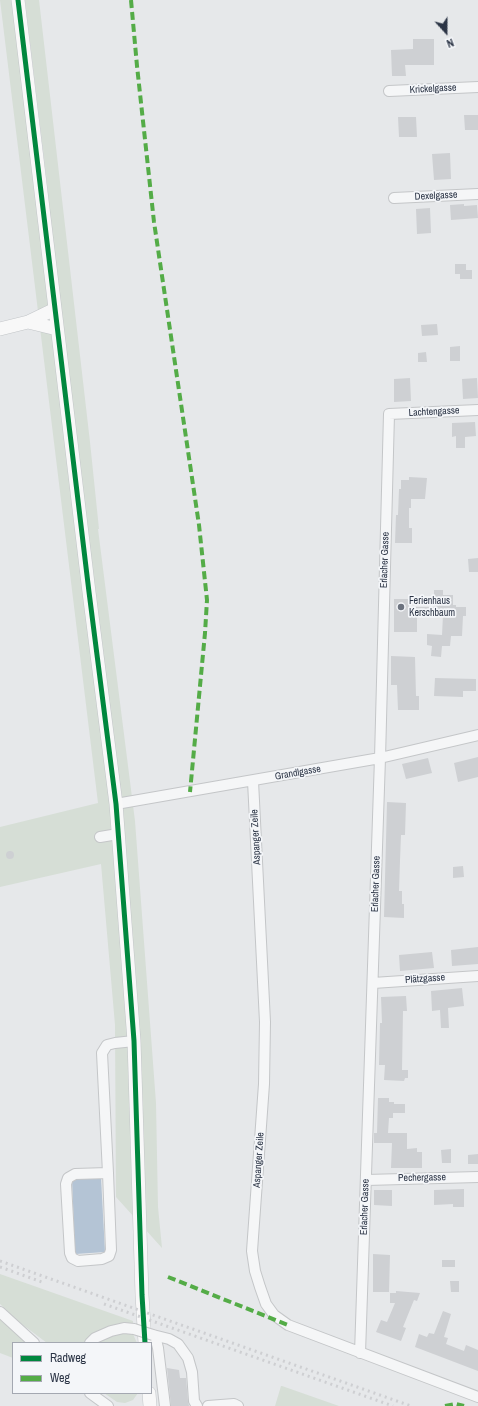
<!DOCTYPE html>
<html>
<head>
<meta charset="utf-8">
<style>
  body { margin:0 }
  #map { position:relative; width:478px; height:1406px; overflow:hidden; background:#e6e8ea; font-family:"Archivo Narrow",sans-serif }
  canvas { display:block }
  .legend { position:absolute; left:12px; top:1342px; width:140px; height:52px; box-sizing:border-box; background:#f4f6f9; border:1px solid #a4a8b1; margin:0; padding:5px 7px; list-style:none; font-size:12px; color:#2b3445 }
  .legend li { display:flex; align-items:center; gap:8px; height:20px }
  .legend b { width:20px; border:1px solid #a4a8b1 }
  .north { position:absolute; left:426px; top:12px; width:40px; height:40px; -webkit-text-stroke:3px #f4f6f9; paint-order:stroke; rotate:159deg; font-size:11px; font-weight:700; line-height:16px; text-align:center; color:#2b3445 }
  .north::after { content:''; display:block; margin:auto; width:14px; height:18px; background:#2b3445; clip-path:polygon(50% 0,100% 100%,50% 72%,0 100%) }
</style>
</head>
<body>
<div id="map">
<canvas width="478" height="1406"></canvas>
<ul class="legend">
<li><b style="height:5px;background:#00873e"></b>Radweg</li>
<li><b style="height:5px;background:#54ac47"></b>Weg</li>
</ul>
<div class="north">N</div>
</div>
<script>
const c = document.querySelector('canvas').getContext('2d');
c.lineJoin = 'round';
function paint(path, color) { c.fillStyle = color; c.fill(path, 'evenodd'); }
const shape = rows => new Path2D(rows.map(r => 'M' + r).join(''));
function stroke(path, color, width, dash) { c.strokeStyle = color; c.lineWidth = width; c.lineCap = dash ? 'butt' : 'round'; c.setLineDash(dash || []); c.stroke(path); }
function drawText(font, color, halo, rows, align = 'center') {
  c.font = font + ' "Archivo Narrow",sans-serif'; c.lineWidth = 3.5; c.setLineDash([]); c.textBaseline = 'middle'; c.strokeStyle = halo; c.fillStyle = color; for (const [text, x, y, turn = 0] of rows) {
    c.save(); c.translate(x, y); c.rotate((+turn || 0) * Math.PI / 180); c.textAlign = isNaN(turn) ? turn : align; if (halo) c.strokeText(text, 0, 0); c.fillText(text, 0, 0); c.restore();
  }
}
const green = shape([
  [0,0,12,0,35,192,48,191,25,0,39,0,90,442,99,529,98,529,135,821,156,1103,158,1207,162,1248,116,1197,115,1025,101,864,0,887,0,827,98,803],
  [0,1274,133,1321,133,1334,137,1343,47,1343,19,1322,0,1304],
  [0,1312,34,1343,13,1343,13,1358,0,1353],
  [281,1386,282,1386,339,1406,275,1406],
  [104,1393,138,1393,133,1400,125,1403,117,1402]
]);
const water = shape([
  [101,1178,105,1252,75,1254,72,1179]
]);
const building = shape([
  [413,39,434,39,434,65,405,65,406,76,392,76,391,50,413,49],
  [464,115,478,115,478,130,465,130],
  [398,117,416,117,417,137,399,137],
  [450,153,451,179,434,180,432,154],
  [464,204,464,206,477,205,478,218,451,220,450,205],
  [430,208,431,233,417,234,416,209],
  [455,264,466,264,466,270,472,270,472,279,460,279,460,274,455,274],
  [437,324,438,335,422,336,421,325],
  [460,346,460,361,450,361,450,347],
  [426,352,427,362,418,362,418,353],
  [410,378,411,401,394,402,394,379],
  [477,378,478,398,463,399,462,379],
  [475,422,476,436,465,437,465,448,456,448,456,436,452,437,452,423],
  [409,477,427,478,425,499,411,499,411,508,409,508,409,528,412,528,412,543,395,543,396,515,398,515,399,489,401,489,401,480,409,480],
  [478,558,478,572,469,572,468,559],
  [434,590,443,590,443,595,453,595,453,605,456,605,456,607,466,607,466,616,463,616,462,636,451,636,450,646,442,646,441,657,431,656,432,646,427,645,427,634,442,635,443,615,417,616,417,632,394,632,394,599,409,599,409,607,434,607],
  [391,656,415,657,416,696,419,696,419,710,398,710,397,685,391,685],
  [435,678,476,679,476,691,463,691,463,697,434,696],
  [478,757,478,777,458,782,454,763],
  [428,758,432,773,406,779,402,764],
  [387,802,406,803,405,835,401,835,400,861,399,891,402,891,402,904,404,904,404,918,384,917],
  '6 855a4 4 0 1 1 8 0a4 4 0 1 1-8 0Z',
  [463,866,464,877,453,878,453,867],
  [478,947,478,964,452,966,451,950],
  [432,952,434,968,400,971,399,955],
  [462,988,464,1006,448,1008,449,1028,441,1028,440,1010,432,1011,431,991],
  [406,996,407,1011,403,1011,402,1070,408,1070,408,1078,405,1078,404,1081,384,1080,385,1065,379,1065,380,1023,382,1023,381,997],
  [378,1098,389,1098,389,1102,394,1102,394,1104,405,1104,405,1113,393,1113,393,1118,389,1118,388,1133,407,1133,407,1149,417,1148,417,1152,422,1152,422,1168,391,1168,392,1143,374,1143,374,1133,377,1133],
  [451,1149,451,1163,442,1163,441,1150],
  [478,1154,478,1164,468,1164,468,1155],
  [464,1189,464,1207,453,1207,453,1204,434,1205,434,1190],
  [374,1190,392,1190,392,1206,374,1205],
  [373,1254,390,1255,389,1292,373,1292],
  [442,1260,455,1260,455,1267,442,1267],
  [450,1281,459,1281,459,1292,451,1292],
  [396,1291,420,1293,417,1301,414,1300,403,1327,406,1328,401,1341,376,1332,381,1320,387,1322,395,1303,390,1303,390,1293,396,1293],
  [443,1311,451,1314,444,1337,448,1338,446,1344,464,1351,466,1345,478,1350,478,1371,415,1347,419,1334,427,1337,429,1333,434,1334],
  [167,1368,179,1370,180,1378,186,1378,188,1401,189,1406,171,1406]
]);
const minor = shape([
  [389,91,478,87],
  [394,198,478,194],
  [253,781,265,1022,264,1084,252,1251,255,1271,260,1287,266,1304,274,1315,288,1325,478,1397],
  [116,804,380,758,478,735],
  [100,837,118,834],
  [373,983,478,976],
  [108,1173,75,1174,68,1178,66,1184,70,1253,72,1258,78,1261,102,1259,109,1256,111,1250,108,1173,102,1053,107,1045,115,1043,134,1041],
  [366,1180,478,1177],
  [0,1312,34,1343],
  [153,1335,169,1339,178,1344,188,1358,192,1372,194,1401,197,1406],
  [153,1335,156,1340,158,1348,165,1406],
  [90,1343,95,1338,111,1331,124,1328,134,1329],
  [360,1353,380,758,389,414,478,410],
  [90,1393,108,1406],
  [208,1406,234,1404,238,1406]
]);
const major = shape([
  [18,0,89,592,116,804,134,1041,142,1295,145,1343],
  [28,322,55,309],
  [0,329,28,322,57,329],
  [149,1393,150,1406]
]);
const rail = shape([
  [0,1261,411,1406],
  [0,1267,42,1282],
  [104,1304,393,1406]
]);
const minorBridge = shape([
  [134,1329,153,1335]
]);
const quiet = shape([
  [131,0,137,66,154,222,199,525,207,600,205,633,190,792],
  [168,1277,288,1325],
  [445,1406,456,1404,464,1406]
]);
const cycleway = shape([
  [18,0,89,592,116,804,134,1041,142,1295,145,1343]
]);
const markers = [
  [401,607,4,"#6c737f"]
];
const streetNames = [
  ["Krickelgasse",433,89,-3],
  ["Dexelgasse",436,196,-3],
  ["Lachtengasse",434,412,-3],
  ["Erlacher Gasse",385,560,-88],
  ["Grandlgasse",298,773,-10],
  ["Aspanger Zeile",256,837,-93],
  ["Erlacher Gasse",376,884,-88],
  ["Plätzgasse",425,979,-4],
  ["Aspanger Zeile",259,1160,-86],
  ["Pechergasse",422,1178,-1],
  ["Erlacher Gasse",365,1207,-88]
];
const poiNames = [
  ["Ferienhaus",409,601],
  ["Kerschbaum",409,613]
];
paint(green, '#d6ded6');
paint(water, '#b4c4d5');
paint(building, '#ced0d3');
stroke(minor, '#c4c6c8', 12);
stroke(major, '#c2c5c8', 14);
stroke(minor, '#f5f6f7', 10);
stroke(major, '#f8f8f8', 13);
stroke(rail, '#cecfd2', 3, [2, 4]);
stroke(minorBridge, '#c4c6c8', 12, []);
stroke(minorBridge, '#f5f6f7', 10);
stroke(quiet, '#54ac47', 4, [8, 4]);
stroke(cycleway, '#00873e', 5);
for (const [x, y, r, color] of markers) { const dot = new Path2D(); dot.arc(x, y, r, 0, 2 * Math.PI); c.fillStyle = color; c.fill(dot); stroke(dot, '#f4f6f9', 1.5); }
drawText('10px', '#2b3445', '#f4f6f9', streetNames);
drawText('10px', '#2b3445', '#f4f6f9', poiNames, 'left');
</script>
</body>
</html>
